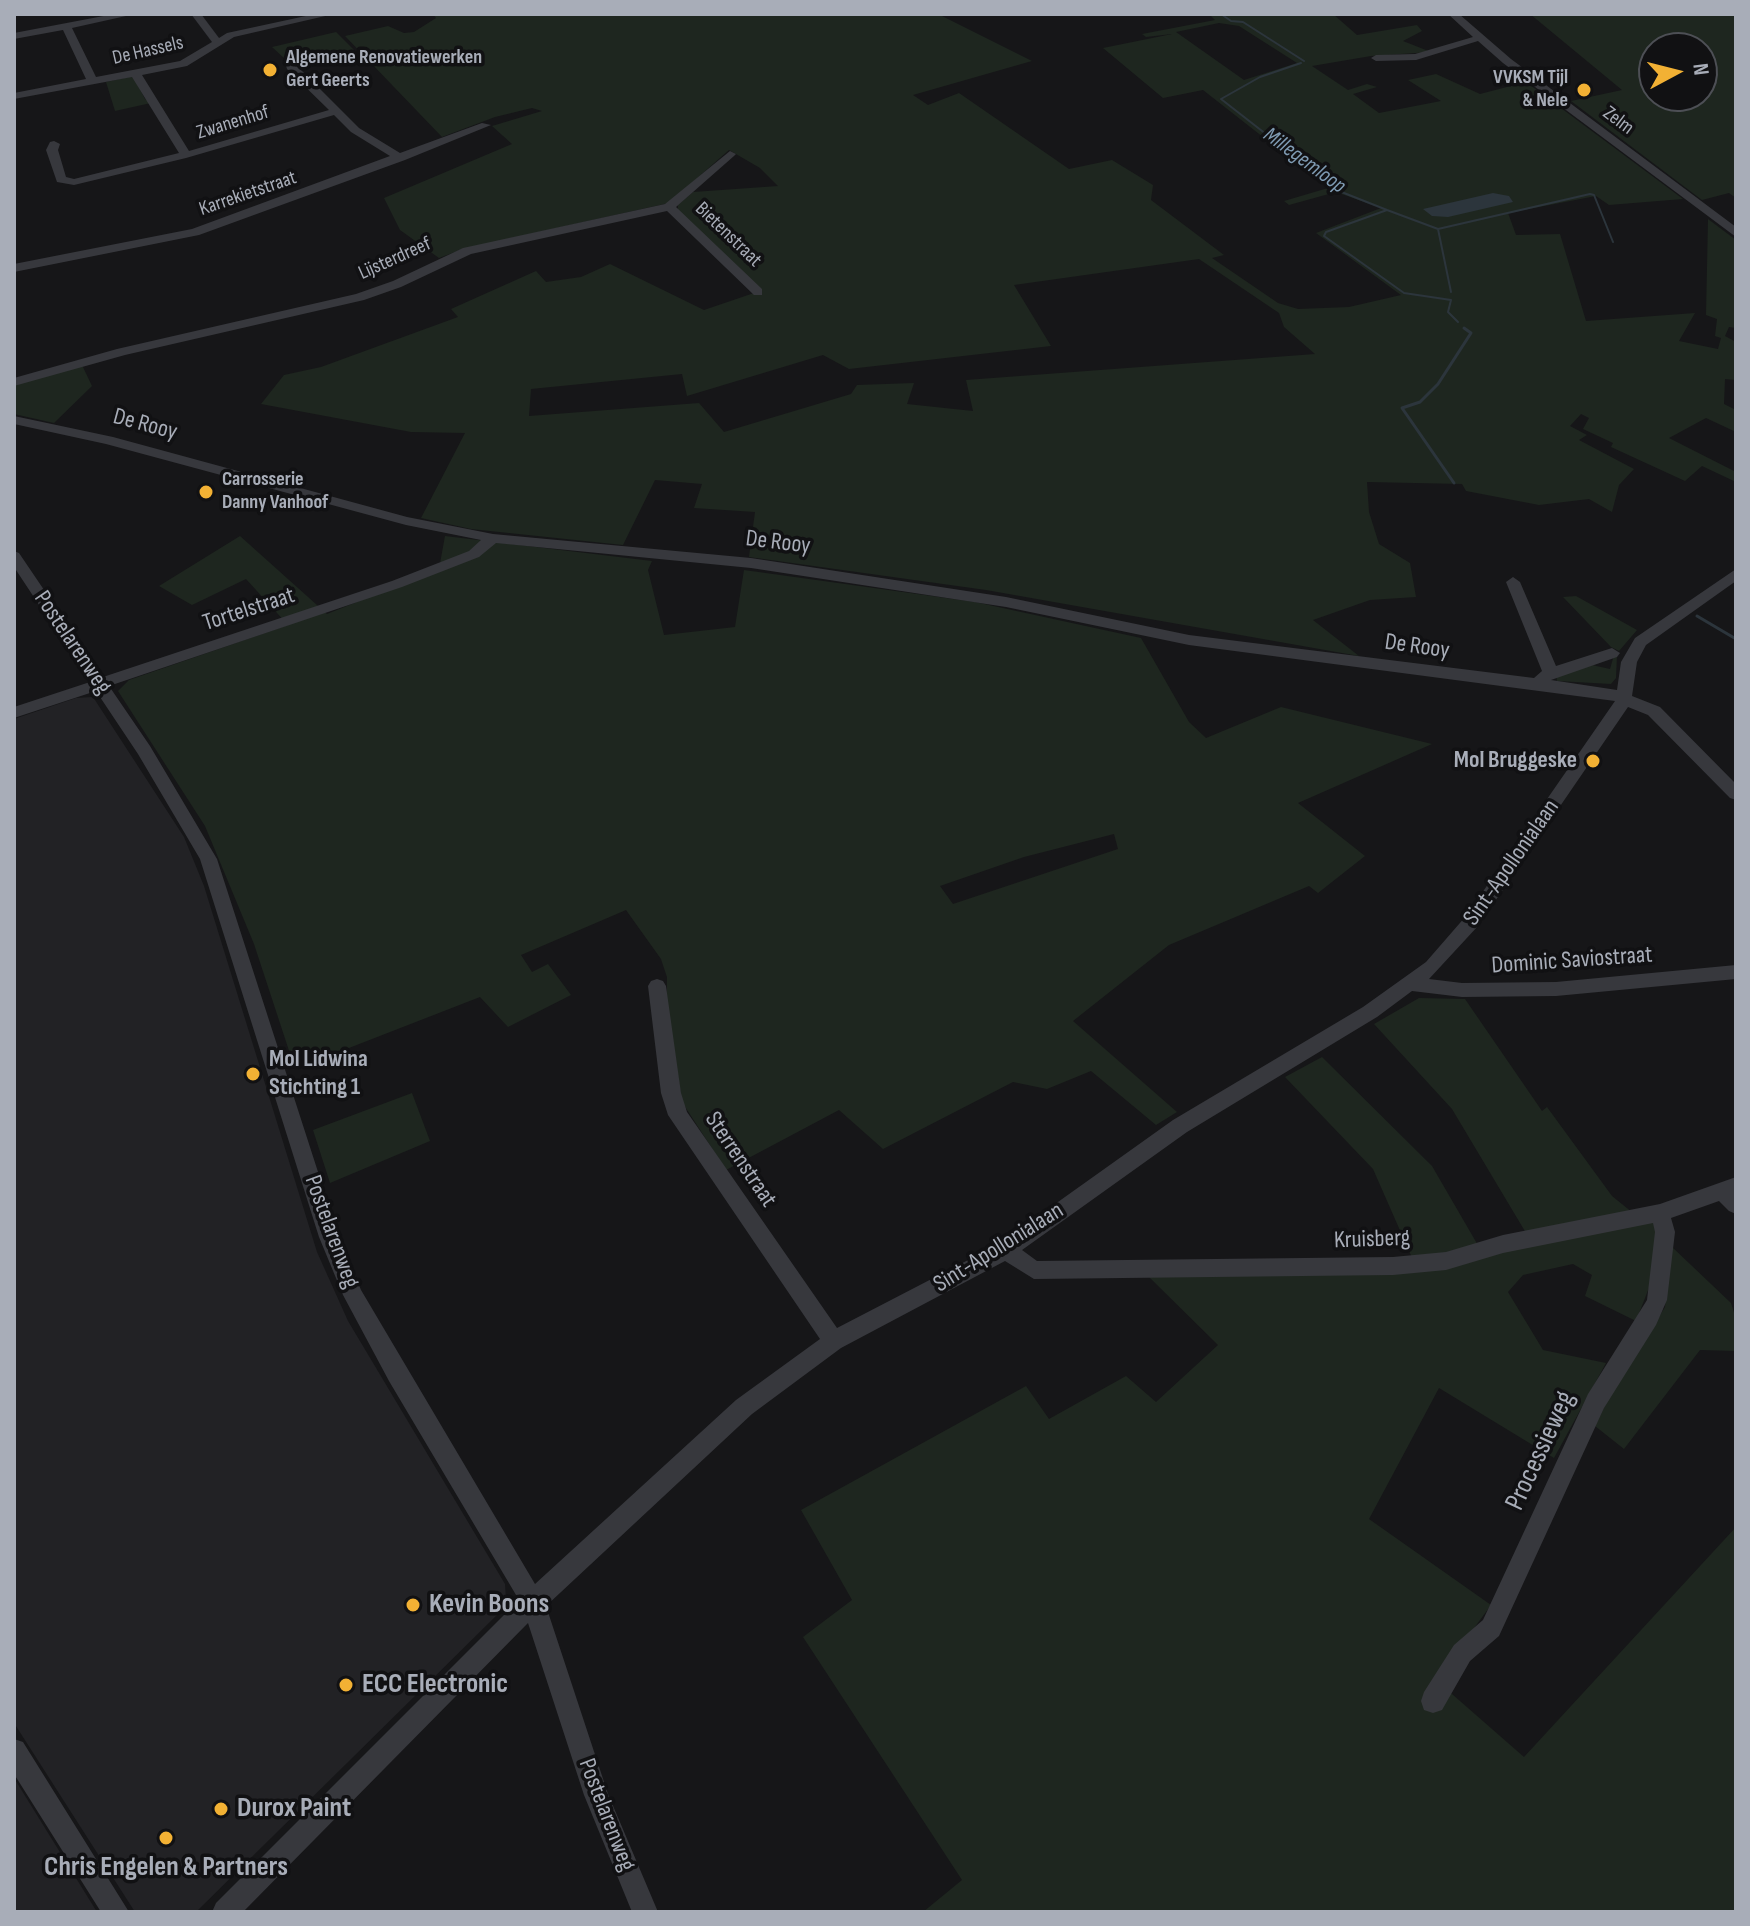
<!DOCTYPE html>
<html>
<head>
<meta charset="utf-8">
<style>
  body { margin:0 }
  #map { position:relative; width:1750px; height:1926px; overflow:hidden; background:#161618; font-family:"Sofia Sans Condensed",sans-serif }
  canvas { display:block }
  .frame { position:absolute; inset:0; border:16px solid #a8adb8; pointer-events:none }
  .north { position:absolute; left:1638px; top:32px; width:80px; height:80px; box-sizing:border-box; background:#111113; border:2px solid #4d4f55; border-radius:50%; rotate:83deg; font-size:22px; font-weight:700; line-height:32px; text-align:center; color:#a8adb8 }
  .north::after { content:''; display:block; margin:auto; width:28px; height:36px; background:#f2b134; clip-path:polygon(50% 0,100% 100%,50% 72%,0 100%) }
</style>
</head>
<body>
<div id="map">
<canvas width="1750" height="1926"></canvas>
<div class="frame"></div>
<div class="north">N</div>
</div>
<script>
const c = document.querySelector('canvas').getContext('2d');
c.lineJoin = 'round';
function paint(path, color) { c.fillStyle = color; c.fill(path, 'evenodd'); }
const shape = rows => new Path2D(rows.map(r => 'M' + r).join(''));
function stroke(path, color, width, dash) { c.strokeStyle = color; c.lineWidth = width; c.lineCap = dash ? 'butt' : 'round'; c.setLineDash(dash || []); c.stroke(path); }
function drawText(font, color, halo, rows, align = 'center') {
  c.font = font + ' "Sofia Sans Condensed",sans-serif'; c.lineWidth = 7; c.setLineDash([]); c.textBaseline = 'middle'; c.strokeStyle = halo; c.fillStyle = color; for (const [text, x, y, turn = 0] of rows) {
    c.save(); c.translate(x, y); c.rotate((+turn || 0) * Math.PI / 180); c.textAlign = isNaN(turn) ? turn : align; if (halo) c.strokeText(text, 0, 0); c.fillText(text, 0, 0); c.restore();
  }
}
const built = shape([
  [93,697,184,837,204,886,317,1252,348,1321,505,1584,506,1600,499,1613,196,1912,135,1912,14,1723,14,719,76,698],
  [14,1778,97,1912,14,1912]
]);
const green = shape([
  [433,14,938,14,1032,61,913,95,928,105,959,93,1069,169,1112,160,1153,185,1151,200,1224,255,1212,258,1278,303,1298,309,1349,307,1401,295,1316,233,1381,208,1336,192,1289,205,1284,201,1328,188,1203,90,1163,98,1103,48,1172,34,1146,37,1142,34,1215,20,1209,14,1333,14,1357,35,1417,25,1422,31,1403,41,1431,52,1371,56,1312,66,1348,90,1367,84,1377,87,1353,94,1379,113,1441,101,1408,80,1436,74,1480,94,1526,82,1683,199,1609,205,1596,196,1508,213,1516,235,1560,234,1586,321,1695,313,1679,341,1718,349,1721,338,1715,336,1717,319,1706,315,1708,219,1736,240,1736,328,1729,327,1725,336,1736,342,1736,380,1725,379,1724,404,1736,410,1736,432,1706,418,1669,438,1736,472,1736,482,1702,466,1685,481,1611,447,1613,443,1583,429,1589,418,1581,414,1570,426,1587,435,1579,440,1634,469,1619,485,1612,512,1589,499,1539,505,1466,491,1462,484,1367,482,1369,512,1379,544,1410,563,1416,597,1370,600,1313,620,1359,656,986,590,749,557,755,512,694,508,702,484,655,480,623,545,471,529,421,518,465,433,411,432,261,404,284,375,321,367,458,317,451,309,536,271,546,282,581,277,610,264,704,310,754,293,678,211,678,205,693,192,778,186,760,168,729,150,669,203,463,249,439,258,400,230,384,198,512,144,492,126,542,111,532,108,495,117,442,137,345,36,388,26,404,33,414,32,436,18],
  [1219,23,1239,26,1297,63,1244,80,1176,32],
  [1199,259,1279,313,1284,327,1315,354,966,380,973,411,907,404,914,383,857,385,851,394,724,432,699,403,529,416,531,389,682,374,687,396,823,355,849,369,1051,346,1014,285],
  [1530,14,1736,14,1736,198,1729,193,1702,200,1571,101,1622,90],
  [1654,48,1702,48,1702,96,1654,96],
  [336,32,357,53,298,69,295,65,299,60,285,59,272,47],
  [133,76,145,99,151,103,115,111,106,82],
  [82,365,92,386,54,423,14,414,14,385],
  [240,536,327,614,439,569,445,536,652,561,648,570,664,635,735,627,744,570,975,602,1141,638,1189,722,1206,738,1281,707,1432,744,1298,803,1365,856,1318,893,1309,886,1169,945,1073,1021,1177,1112,1156,1125,1091,1071,1047,1089,1013,1082,883,1149,839,1110,726,1170,682,1102,667,1005,667,977,661,959,626,910,521,955,532,972,548,964,571,995,508,1027,480,997,295,1069,254,944,205,826,118,691,129,680,288,625,246,579,192,605,159,586],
  [1114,834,1118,849,953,904,940,886,1024,857],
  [1576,596,1637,630,1619,651,1611,647,1563,597],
  [1614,655,1617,655,1616,678,1611,684,1557,681,1556,675,1592,665,1610,669],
  [1419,998,1465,999,1542,1111,1547,1107,1612,1196,1633,1213,1526,1233,1452,1109,1374,1024],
  [1322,1057,1432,1166,1479,1247,1413,1260,1373,1169,1285,1077],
  [412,1093,430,1141,330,1183,313,1130],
  [1653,1222,1660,1230,1656,1270,1636,1321,1585,1296,1592,1275,1573,1264,1523,1275,1508,1292,1543,1350,1606,1363,1554,1458,1439,1388,1369,1519,1491,1605,1436,1680,1524,1757,1736,1527,1736,1912,923,1912,962,1880,803,1637,852,1600,801,1510,1026,1386,1049,1419,1126,1376,1156,1402,1218,1345,1148,1276,1362,1272],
  [1671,1246,1731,1303,1736,1319,1736,1351,1700,1350,1624,1449,1595,1426,1609,1397,1665,1307]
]);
const water = shape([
  [1493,193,1509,196,1513,202,1448,217,1432,216,1423,209]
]);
const streamFar1 = shape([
  [1221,14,1231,21,1243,22,1304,61],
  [1301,63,1260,77,1221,99,1339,191,1387,210,1326,232,1324,236,1404,293,1451,300,1448,312,1458,322],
  [1387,210,1438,229,1451,292],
  [1438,229,1590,194,1594,195,1613,242]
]);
const stream = shape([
  [1454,483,1402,408,1420,402,1438,384,1471,333,1464,328],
  [1697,616,1736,639]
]);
const minor = shape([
  [114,14,135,14,72,28,96,77,180,61,212,42,191,14,201,14,219,38,227,33,315,14,334,14,234,37,187,66,142,75,189,151,329,110,287,69,285,62,290,59,359,128,400,153,482,123,491,125,405,160,199,235,14,272,14,264,192,229,390,156,351,132,334,115,186,158,74,185,57,182,46,150,50,142,54,141,60,144,58,150,66,177,74,179,179,153,132,77,14,99,14,93,86,79,63,30,14,39,14,33,114,14],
  [1448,14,1459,14,1511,59,1736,227,1736,237,1503,63,1478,41,1416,60,1376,61,1371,58,1376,55,1415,54,1473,37,1448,14],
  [730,151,736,154,734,156,676,207,762,289,762,295,754,295,667,211,471,254,401,287,364,300,125,355,14,386,14,378,117,349,356,294,393,281,463,248,665,204,730,151],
  [14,416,113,437,407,517,493,534,751,558,1006,597,1189,635,1534,678,1542,671,1506,582,1513,577,1520,582,1556,666,1612,648,1620,653,1617,657,1551,680,1617,690,1621,662,1635,638,1736,569,1736,581,1646,645,1637,662,1632,696,1660,707,1736,784,1736,800,1730,798,1648,715,1628,707,1478,926,1429,979,1462,983,1556,982,1736,965,1736,979,1556,996,1462,997,1412,991,1377,1017,1187,1132,1022,1250,1037,1261,1393,1257,1446,1252,1503,1235,1660,1204,1736,1177,1736,1214,1729,1211,1719,1201,1671,1218,1675,1232,1667,1300,1656,1325,1604,1408,1499,1636,1470,1661,1442,1710,1433,1713,1424,1710,1421,1701,1424,1692,1454,1645,1483,1620,1588,1394,1647,1300,1655,1232,1653,1223,1503,1253,1446,1270,1393,1275,1034,1279,1005,1261,841,1348,752,1414,546,1606,608,1794,658,1912,632,1912,584,1795,528,1623,243,1912,212,1912,216,1903,519,1600,389,1381,343,1295,319,1237,200,859,138,754,96,691,14,718,14,707,90,682,14,567,14,551,19,553,103,677,392,581,469,551,481,540,406,525,106,444,14,424,14,416],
  [496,543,751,568,1006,607,1189,645,1615,701,1466,916,1426,962,1363,1007,1173,1120,999,1244,837,1328,687,1112,681,1093,666,986,663,981,657,979,651,981,648,986,661,1093,668,1115,820,1339,736,1400,535,1584,361,1290,339,1237,217,859,150,746,109,686,402,587,479,557,496,543],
  [14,1739,23,1742,129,1912,101,1912,14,1774,14,1739]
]);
const markers = [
  [270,70,8,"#f2b134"],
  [1584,90,8,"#f2b134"],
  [206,492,8,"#f2b134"],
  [1593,761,8,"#f2b134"],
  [253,1074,8,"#f2b134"],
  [413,1605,8,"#f2b134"],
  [346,1685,8,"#f2b134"],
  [221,1809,8,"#f2b134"],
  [166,1838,8,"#f2b134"]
];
const farStreetnames = [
  ["De Hassels",148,51,-13],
  ["Zelm",1618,121,37],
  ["Zwanenhof",233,123,-17],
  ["Karrekietstraat",248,194,-19],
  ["Bietenstraat",728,235,44],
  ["Lijsterdreef",395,259,-24]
];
const farPoinames = [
  ["Algemene Renovatiewerken",286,58],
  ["Gert Geerts",286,81],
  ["VVKSM Tijl",1568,78,"right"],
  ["& Nele",1568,101,"right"],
  ["Carrosserie",222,480],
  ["Danny Vanhoof",222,503]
];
const farWaternames = [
  ["Millegemloop",1304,161,36]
];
const streetNames = [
  ["De Rooy",145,425,15],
  ["De Rooy",778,543,7],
  ["Tortelstraat",249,610,-18],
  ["Postelarenweg",72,643,56],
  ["De Rooy",1417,647,8],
  ["Sint-Apollonialaan",1512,863,-55],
  ["Dominic Saviostraat",1572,961,-4],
  ["Sterrenstraat",740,1160,56],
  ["Postelarenweg",331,1232,70],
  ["Kruisberg",1372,1240,-2],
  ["Sint-Apollonialaan",999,1248,-32],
  ["Postelarenweg",606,1815,69]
];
const poiNames = [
  ["Mol Bruggeske",1577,761],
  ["Mol Lidwina",269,1060,"left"],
  ["Stichting 1",269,1088,"left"]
];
const nearStreetnames = [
  ["Processieweg",1541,1451,-65]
];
const nearPoinames = [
  ["Kevin Boons",429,1605],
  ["ECC Electronic",362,1685],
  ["Durox Paint",237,1809],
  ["Chris Engelen & Partners",166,1868,"center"]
];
paint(built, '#222225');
paint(green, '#1e261f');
paint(water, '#2c353c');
stroke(streamFar1, '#2c353c', 2);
stroke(stream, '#2c353c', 3);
paint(minor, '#37383d');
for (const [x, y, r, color] of markers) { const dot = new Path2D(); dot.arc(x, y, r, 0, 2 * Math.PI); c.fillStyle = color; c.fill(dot); stroke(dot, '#111113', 3); }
drawText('20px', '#a8adb8', '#111113', farStreetnames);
drawText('bold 20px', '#a8adb8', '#111113', farPoinames, 'left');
drawText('italic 22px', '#7f9bb3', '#111113', farWaternames);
drawText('24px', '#a8adb8', '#111113', streetNames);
drawText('bold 24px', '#a8adb8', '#111113', poiNames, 'right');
drawText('28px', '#a8adb8', '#111113', nearStreetnames);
drawText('bold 28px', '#a8adb8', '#111113', nearPoinames, 'left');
</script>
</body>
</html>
